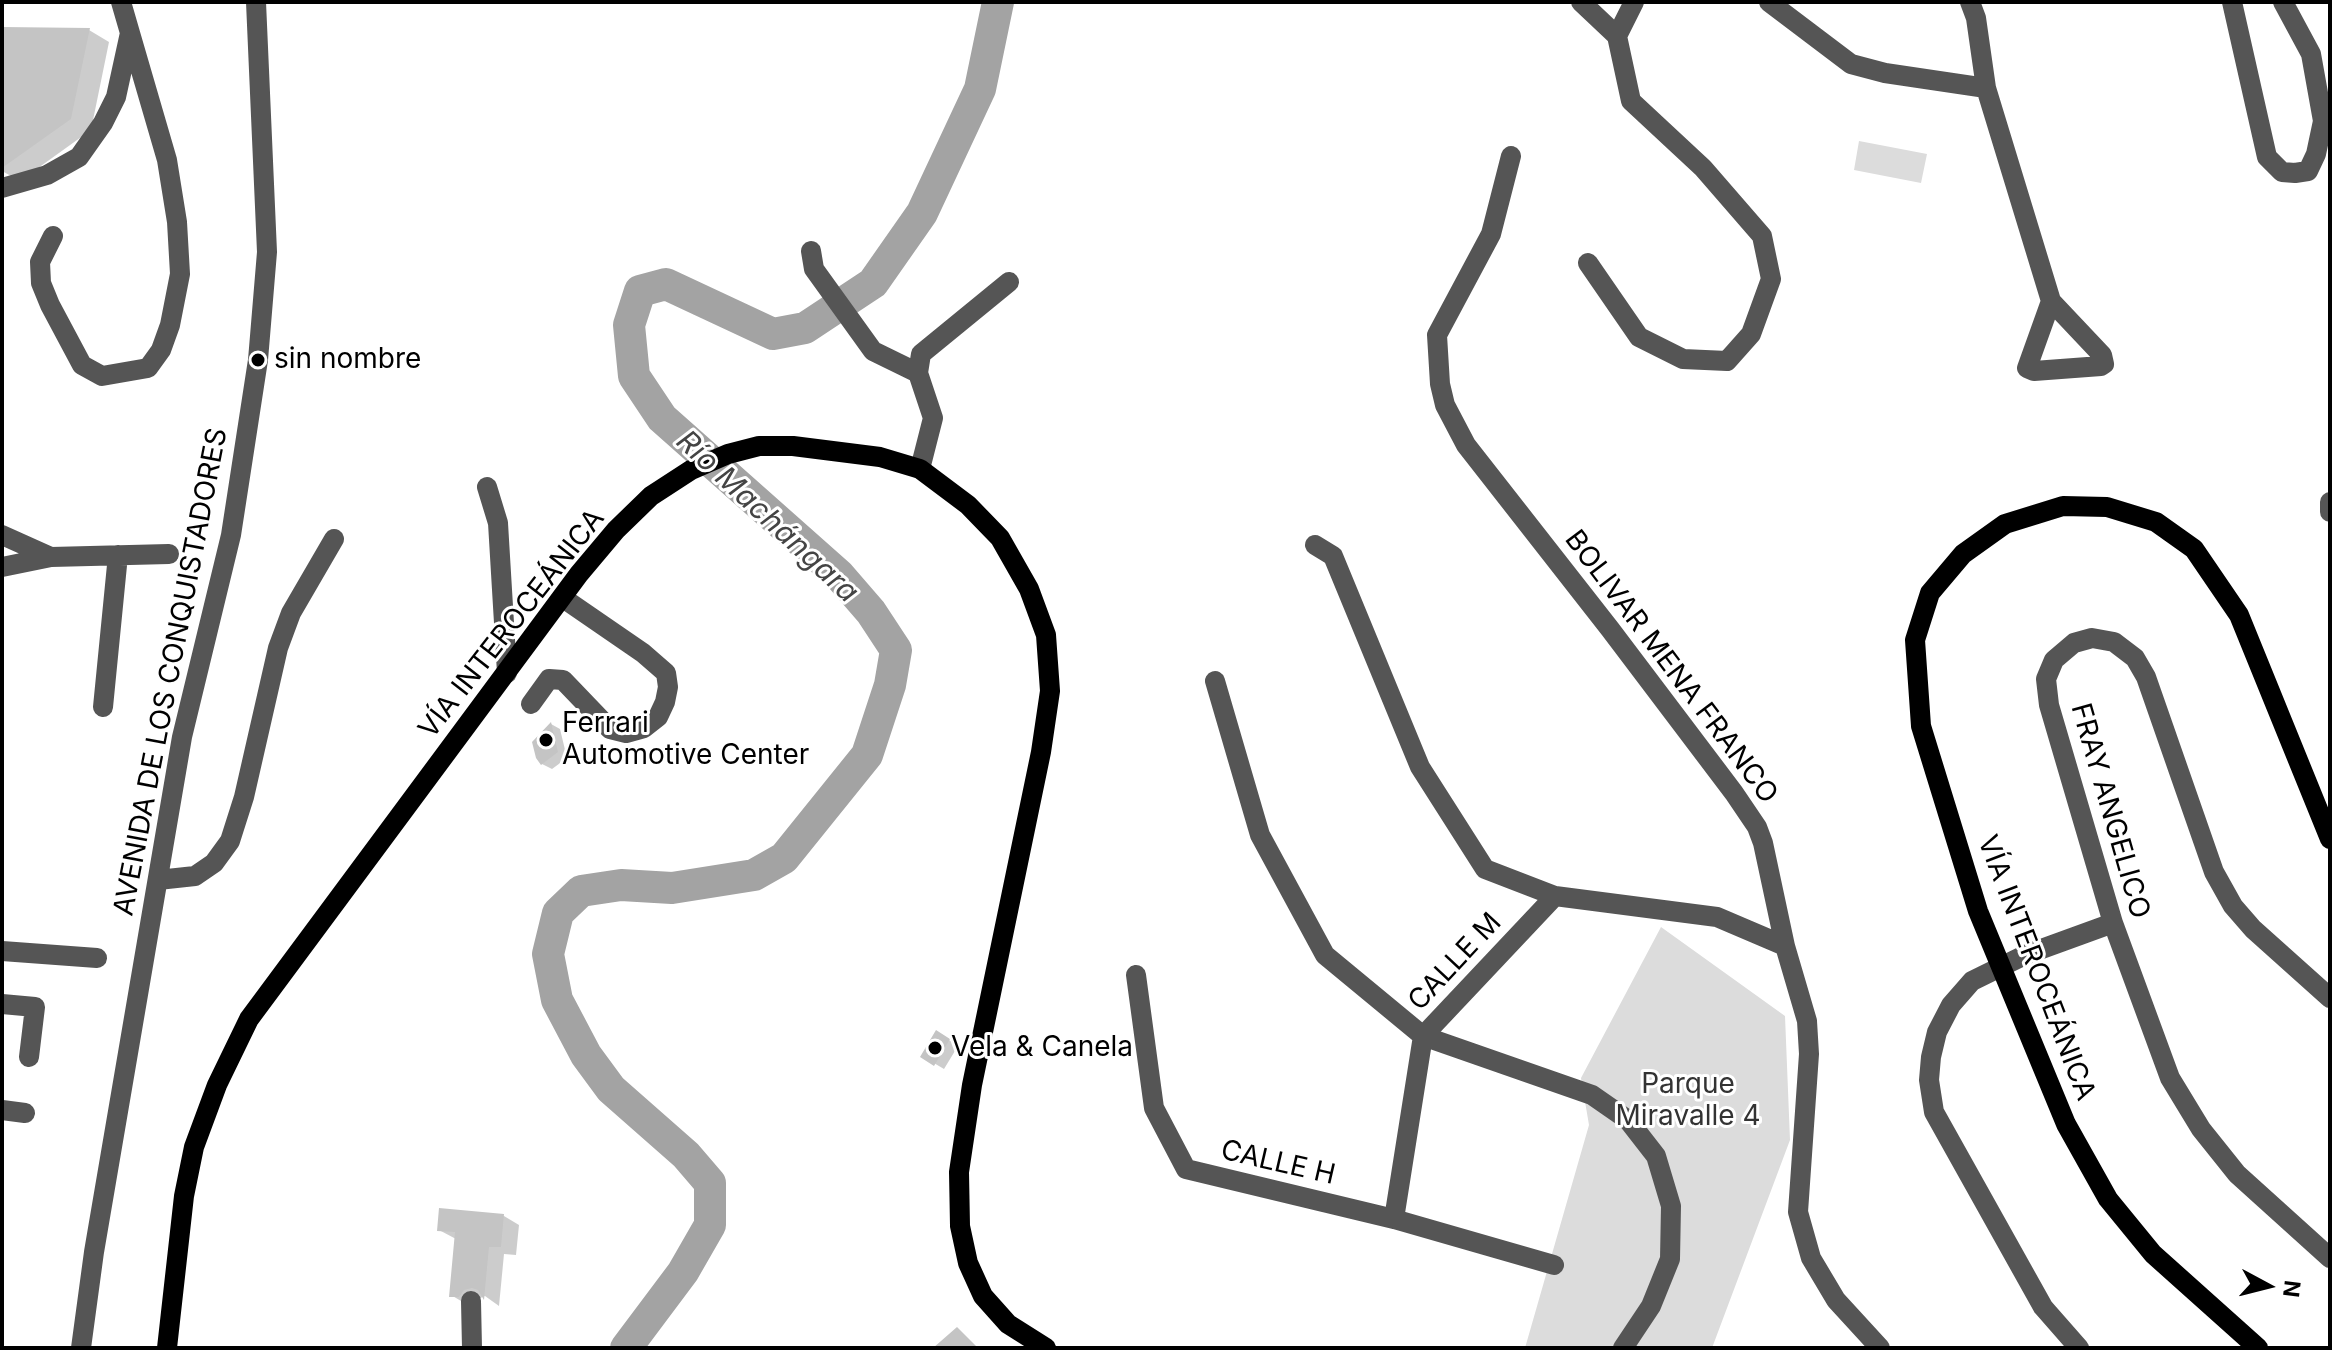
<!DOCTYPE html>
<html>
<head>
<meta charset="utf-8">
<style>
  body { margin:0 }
  #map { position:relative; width:2332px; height:1350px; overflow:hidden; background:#fff; font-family:Inter,sans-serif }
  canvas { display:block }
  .frame { position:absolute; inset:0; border:4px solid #000; pointer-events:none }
  .north { position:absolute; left:2228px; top:1246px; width:80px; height:80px; -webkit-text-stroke:6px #fff; paint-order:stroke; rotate:97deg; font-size:22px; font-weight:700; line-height:32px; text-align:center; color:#000 }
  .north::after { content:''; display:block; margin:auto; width:28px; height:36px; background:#000; clip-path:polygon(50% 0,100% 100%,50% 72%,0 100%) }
</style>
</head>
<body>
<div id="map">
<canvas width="2332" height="1350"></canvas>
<div class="frame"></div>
<div class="north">N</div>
</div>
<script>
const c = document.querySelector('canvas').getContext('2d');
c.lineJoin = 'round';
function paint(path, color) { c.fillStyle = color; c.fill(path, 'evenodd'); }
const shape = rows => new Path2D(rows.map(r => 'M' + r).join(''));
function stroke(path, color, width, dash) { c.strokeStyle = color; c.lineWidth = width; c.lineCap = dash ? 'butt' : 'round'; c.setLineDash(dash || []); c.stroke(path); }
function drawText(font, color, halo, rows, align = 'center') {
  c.font = font + ' Inter,sans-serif'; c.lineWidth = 6; c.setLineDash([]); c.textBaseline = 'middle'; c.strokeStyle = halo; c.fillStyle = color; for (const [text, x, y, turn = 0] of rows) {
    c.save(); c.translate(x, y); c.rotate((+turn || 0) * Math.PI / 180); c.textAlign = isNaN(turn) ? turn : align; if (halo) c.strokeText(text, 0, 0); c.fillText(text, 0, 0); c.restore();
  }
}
const green = shape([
  [1859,141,1927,154,1921,183,1854,170],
  [1661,927,1785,1016,1790,1140,1712,1348,1525,1348,1589,1125,1581,1078]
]);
const shadow = shape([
  [2,29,89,30,109,42,91,130,20,181,2,171],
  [551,724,560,729,567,758,552,769,542,764],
  [937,1032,958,1046,944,1069,922,1056],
  [504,1216,519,1225,516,1255,504,1254,499,1306,485,1296,466,1304,451,1295,456,1239,439,1230]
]);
const river = shape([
  [626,1348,683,1272,710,1225,710,1183,686,1155,611,1089,586,1055,557,1000,548,954,558,913,581,891,621,885,672,888,754,875,784,858,867,755,890,685,896,650,871,612,839,575,662,418,634,376,629,325,640,291,666,284,773,334,805,328,873,283,922,213,980,89,998,2]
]);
const building = shape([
  [2,27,90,28,71,119,2,168],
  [551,722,558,752,541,765,536,758,532,742],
  [936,1030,950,1039,934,1066,920,1057],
  [439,1208,504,1214,501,1247,489,1247,484,1300,478,1290,472,1288,464,1290,459,1297,449,1297,455,1232,437,1231],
  [957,1327,978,1348,933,1348]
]);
const minor = shape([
  [1581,2,1617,36],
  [1769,2,1851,64,1885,73,1986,88],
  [1970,2,1976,18,1986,88,2051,301,2102,355,2104,364,2101,366,2034,371,2027,368,2051,301],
  [2232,2,2267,157,2282,172,2295,173,2308,171,2316,154,2323,121,2311,54,2283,2],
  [1511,156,1491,234,1437,335,1440,384,1445,405,1466,445,1610,629,1734,793,1757,827,1763,843,1785,946,1807,1021,1809,1054,1798,1212,1811,1258,1836,1300,1880,1348],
  [2,188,47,175,79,157,103,123,116,97,130,33,121,2],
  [53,236,40,262,41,283,50,305,82,365,102,376,148,368,161,350,170,325,180,274,177,222,167,160,130,33],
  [811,251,814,269,873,351,918,373],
  [1588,263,1639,337,1683,359,1727,361,1751,334,1771,279,1762,236,1703,168,1631,101,1617,36,1634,2],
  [920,469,933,418,918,373,921,354,1009,282],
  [487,487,498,523,507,673],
  [2330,502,2330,512],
  [2,535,51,557],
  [1315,545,1333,556,1420,767,1485,869,1555,896,1717,917,1785,946],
  [2,567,51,557,169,554],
  [1215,681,1260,835,1325,955,1423,1036,1592,1095,1628,1120,1656,1156,1671,1206,1670,1259,1651,1306,1623,1348],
  [531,704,549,679,563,680,610,729,626,733,644,728,658,717,665,702,668,687,666,673,643,653,563,598],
  [103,707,118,555],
  [158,880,195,876,214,863,230,841,244,797,278,648,291,613,334,539],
  [2,951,97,958],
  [1136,975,1154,1108,1186,1169,1394,1219,1554,1265],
  [2330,998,2253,929,2233,906,2214,872,2146,677,2135,658,2114,642,2092,638,2074,643,2054,660,2046,679,2049,705,2113,923,2170,1078,2201,1129,2237,1174,2330,1258],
  [2,1004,35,1007,29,1057],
  [2,1110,25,1113],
  [1394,1219,1423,1036,1555,896],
  [471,1301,472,1348],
  [81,1348,94,1252,182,737,231,535,258,360,267,252,256,2],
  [2079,1348,2043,1307,1934,1112,1929,1080,1931,1057,1937,1032,1951,1005,1972,981,2025,955,2113,923]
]);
const major = shape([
  [167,1348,184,1196,194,1147,217,1085,249,1019,579,574,616,530,651,496,691,470,728,454,759,446,793,446,880,457,920,469,968,505,1000,538,1029,589,1046,635,1050,691,1041,752,972,1085,959,1172,960,1226,968,1263,983,1296,1008,1324,1046,1348],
  [2258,1348,2153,1254,2108,1199,2066,1124,1978,911,1921,726,1915,640,1930,593,1963,554,2005,524,2063,506,2107,507,2156,522,2194,549,2239,615,2330,839]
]);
const markers = [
  [258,360,8,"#000"],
  [546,740,8,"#000"],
  [935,1048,8,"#000"]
];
const poiNames = [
  ["sin nombre",274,360],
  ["Ferrari",562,724],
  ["Automotive Center",562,756],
  ["Vela & Canela",951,1048]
];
const streetNames = [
  ["VÍA INTEROCEÁNICA",512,624,-52],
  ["BOLIVAR MENA FRANCO",1671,667,53],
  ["AVENIDA DE LOS CONQUISTADORES",171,672,-79],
  ["FRAY ANGELICO",2110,811,74],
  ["CALLE M",1455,962,-47],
  ["VÍA INTEROCEÁNICA",2036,968,69],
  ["CALLE H",1278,1163,13]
];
const parkNames = [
  ["Parque",1688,1085],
  ["Miravalle 4",1688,1117]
];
const waterNames = [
  ["Río Machángara",767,517,43]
];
paint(green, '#dcdcdc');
paint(shadow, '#0003');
stroke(river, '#a3a3a3', 32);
paint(building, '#c4c4c4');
stroke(minor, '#555', 20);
stroke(major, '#000', 20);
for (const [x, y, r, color] of markers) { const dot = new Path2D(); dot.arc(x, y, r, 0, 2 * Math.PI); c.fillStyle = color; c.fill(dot); stroke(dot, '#fff', 3); }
drawText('28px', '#000', '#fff', poiNames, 'left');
drawText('28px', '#000', '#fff', streetNames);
drawText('28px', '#333', '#fff', parkNames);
drawText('italic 30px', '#444', '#fff', waterNames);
</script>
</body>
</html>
